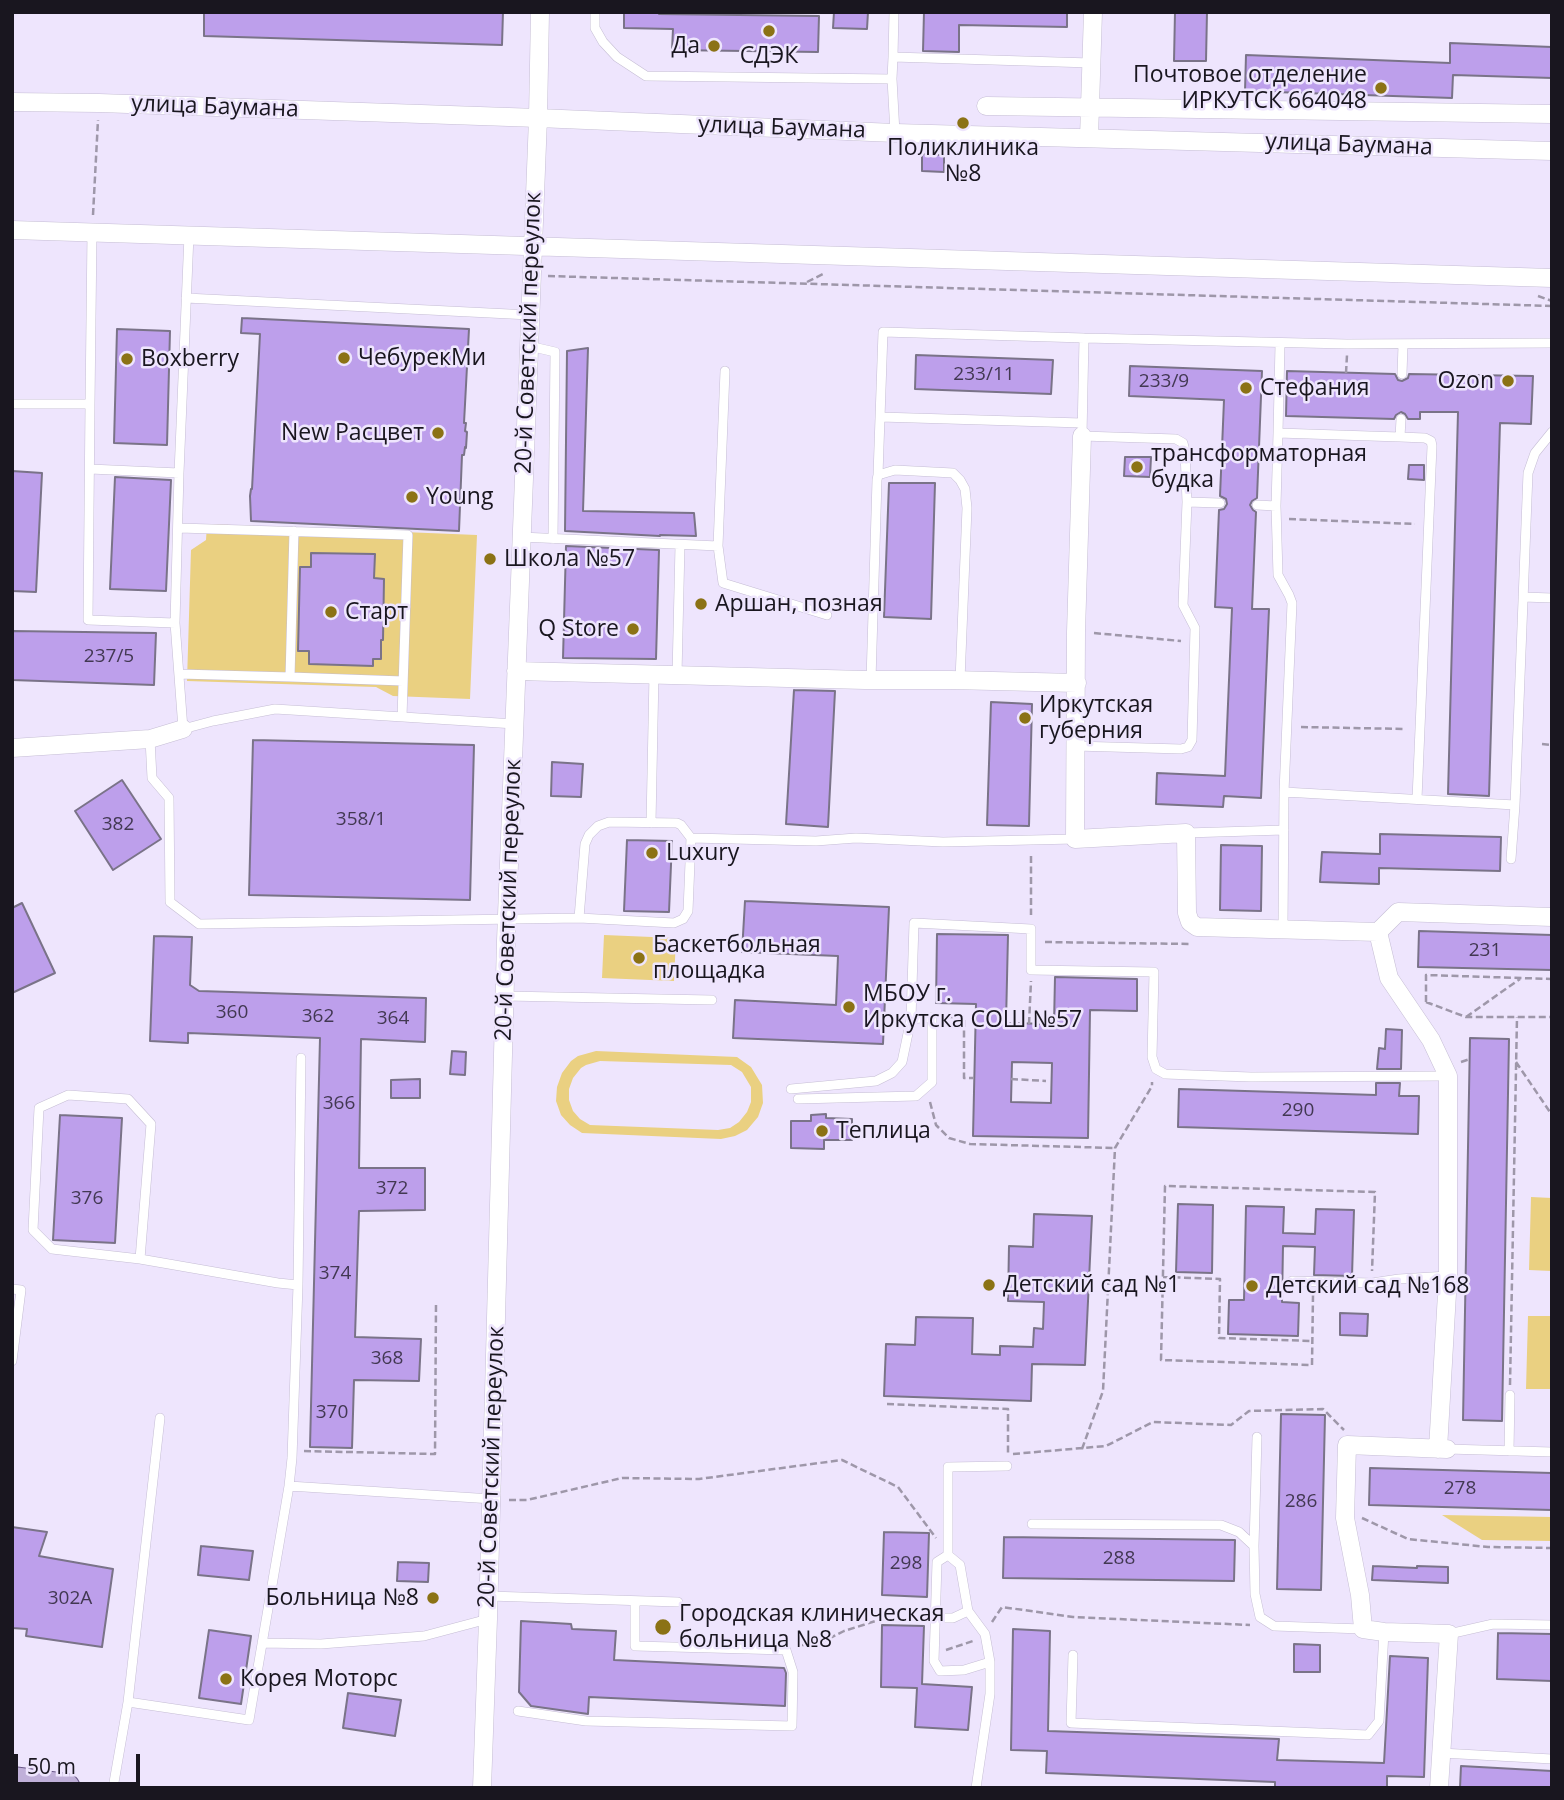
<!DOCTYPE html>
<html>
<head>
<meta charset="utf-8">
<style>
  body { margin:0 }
  #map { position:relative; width:1564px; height:1800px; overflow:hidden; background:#eee5fd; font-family:"Open Sans",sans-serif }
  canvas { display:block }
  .frame { position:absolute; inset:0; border:14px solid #19161f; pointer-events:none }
  .scale { position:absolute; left:14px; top:1754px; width:126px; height:32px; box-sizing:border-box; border:4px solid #19161f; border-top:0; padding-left:9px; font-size:21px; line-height:24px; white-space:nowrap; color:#19161f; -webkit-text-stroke:5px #eee5fd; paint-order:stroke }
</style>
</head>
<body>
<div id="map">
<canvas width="1564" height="1800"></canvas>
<div class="frame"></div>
<div class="scale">50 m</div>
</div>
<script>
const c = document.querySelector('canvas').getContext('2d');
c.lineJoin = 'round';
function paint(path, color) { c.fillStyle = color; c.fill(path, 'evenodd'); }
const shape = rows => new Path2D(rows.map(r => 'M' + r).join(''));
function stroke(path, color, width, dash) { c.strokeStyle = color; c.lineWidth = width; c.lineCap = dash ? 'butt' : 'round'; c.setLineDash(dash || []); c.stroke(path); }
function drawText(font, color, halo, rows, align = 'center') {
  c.font = font + ' "Open Sans",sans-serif'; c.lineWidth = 5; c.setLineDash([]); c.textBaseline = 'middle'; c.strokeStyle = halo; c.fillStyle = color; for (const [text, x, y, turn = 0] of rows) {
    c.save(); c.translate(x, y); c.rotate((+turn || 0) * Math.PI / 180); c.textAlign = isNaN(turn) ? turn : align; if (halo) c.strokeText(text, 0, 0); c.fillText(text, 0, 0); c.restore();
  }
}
const green = shape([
  [207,524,477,535,470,699,393,696,376,687,187,681,191,550,206,540],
  [604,935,676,938,674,981,602,978],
  [596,1051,737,1057,751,1067,762,1085,763,1103,758,1117,747,1130,735,1136,721,1139,582,1133,570,1125,561,1115,556,1101,557,1087,562,1073,571,1061,578,1056],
  [600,1061,731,1065,742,1072,751,1087,751,1102,747,1112,739,1122,730,1128,718,1130,590,1125,580,1119,573,1111,569,1100,569,1089,573,1078,581,1068,586,1065],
  [1531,1197,1552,1198,1552,1271,1529,1270],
  [1528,1316,1552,1316,1552,1389,1526,1389],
  [1442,1515,1552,1517,1552,1541,1482,1540]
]);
const building = shape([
  [204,12,503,12,502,45,204,36,204,12],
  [624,12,659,12,659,14,819,16,818,52,672,50,673,29,624,28,624,12],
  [834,12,868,12,867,29,833,28,834,12],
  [924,12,1067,12,1067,27,959,25,959,52,923,51,924,12],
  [1175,12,1207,12,1206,61,1174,61,1175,12],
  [1450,43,1552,47,1552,78,1453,75,1452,98,1245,91,1246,55,1450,63,1450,43],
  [922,154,944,155,944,172,922,171,922,154],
  [242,318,469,329,464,423,466,423,465,431,467,432,466,448,465,447,464,455,462,455,459,531,251,521,250,496,251,489,252,489,260,334,241,333,242,318],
  [117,329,170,331,167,445,114,443,117,329],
  [588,348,583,511,694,513,696,536,660,535,660,536,565,531,567,351,588,348],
  [916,355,1053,360,1051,394,915,389,916,355],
  [1130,366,1262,371,1257,498,1252,501,1250,505,1253,510,1256,512,1252,609,1269,609,1261,798,1224,796,1223,807,1156,804,1157,773,1225,776,1232,608,1215,607,1219,510,1224,509,1227,504,1226,499,1220,496,1224,400,1129,396,1130,366],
  [1287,371,1395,374,1398,380,1402,381,1408,378,1409,374,1533,376,1531,424,1500,423,1489,796,1448,794,1458,412,1420,412,1420,419,1408,419,1405,414,1401,412,1396,415,1394,419,1286,416,1287,371],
  [1125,457,1151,457,1150,477,1124,476,1125,457],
  [1409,465,1424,465,1424,480,1408,479,1409,465],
  [12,471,42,473,36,592,12,591,12,471],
  [115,477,171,480,166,591,110,589,115,477],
  [889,483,935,483,931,619,884,617,889,483],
  [566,546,659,550,656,659,563,658,566,546],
  [311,553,375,554,374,578,384,579,383,640,381,640,381,659,373,659,373,666,309,664,309,651,298,651,300,567,311,567,311,553],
  [12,631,156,633,154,685,12,680,12,631],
  [794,690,835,691,828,827,786,824,794,690],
  [991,702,1032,704,1029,826,987,825,991,702],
  [253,740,474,745,470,900,249,895,253,740],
  [552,762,583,764,581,797,551,796,552,762],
  [122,780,161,839,113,870,75,811,122,780],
  [1380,834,1501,837,1500,871,1379,868,1379,884,1320,882,1322,852,1380,854,1380,834],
  [627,840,672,841,669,912,624,911,627,840],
  [1221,845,1262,846,1261,911,1220,910,1221,845],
  [745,901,889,907,883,1044,733,1038,735,1000,836,1005,838,956,742,952,745,901],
  [22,903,55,973,12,993,12,908,22,903],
  [1419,931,1552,935,1552,970,1418,967,1419,931],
  [937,934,1008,935,1006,1023,1054,1024,1055,977,1137,979,1137,1011,1090,1010,1088,1138,973,1136,976,1004,936,1003,937,934],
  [1012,1062,1052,1063,1051,1103,1011,1102,1012,1062],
  [154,936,192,937,190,985,199,991,426,998,425,1042,361,1039,359,1168,425,1168,425,1210,359,1211,355,1337,421,1339,419,1381,354,1380,352,1448,310,1447,320,1038,188,1033,188,1043,150,1041,154,936],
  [1386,1029,1402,1030,1401,1069,1377,1069,1379,1048,1385,1049,1386,1029],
  [1470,1038,1509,1039,1502,1421,1463,1420,1470,1038],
  [452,1051,466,1052,465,1075,450,1074,452,1051],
  [420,1079,420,1098,391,1098,391,1080,420,1079],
  [1376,1083,1400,1083,1399,1096,1419,1096,1418,1134,1178,1127,1179,1089,1376,1095,1376,1083],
  [826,1114,826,1118,852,1119,852,1140,824,1140,824,1149,791,1148,791,1121,811,1121,811,1115,826,1114],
  [60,1115,122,1118,115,1243,53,1240,60,1115],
  [1178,1204,1213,1205,1212,1273,1176,1272,1178,1204],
  [1246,1206,1284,1207,1283,1233,1315,1234,1316,1209,1354,1210,1352,1276,1314,1275,1315,1247,1283,1246,1282,1302,1299,1303,1298,1336,1228,1334,1229,1300,1244,1300,1246,1206],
  [1034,1214,1092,1216,1085,1365,1032,1364,1031,1401,884,1396,886,1344,915,1345,916,1317,973,1318,972,1354,1000,1355,1000,1346,1033,1347,1034,1328,1043,1329,1044,1302,1008,1301,1009,1246,1033,1247,1034,1214],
  [1340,1313,1368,1314,1367,1336,1340,1335,1340,1313],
  [1281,1414,1325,1415,1321,1590,1277,1589,1281,1414],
  [1370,1468,1552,1473,1552,1510,1369,1505,1370,1468],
  [12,1527,47,1532,39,1556,113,1569,102,1647,26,1636,27,1629,12,1628,12,1527],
  [884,1532,929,1533,927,1597,882,1595,884,1532],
  [1004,1537,1235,1540,1234,1581,1003,1578,1004,1537],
  [201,1546,253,1551,249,1580,198,1575,201,1546],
  [398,1562,429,1563,428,1582,397,1581,398,1562],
  [1373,1566,1417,1568,1417,1566,1448,1567,1448,1583,1372,1580,1373,1566],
  [521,1621,571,1624,572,1629,616,1631,614,1660,784,1668,786,1673,785,1706,589,1697,588,1714,531,1706,519,1692,521,1621],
  [882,1625,924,1626,922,1684,972,1687,968,1730,915,1727,917,1688,881,1687,882,1625],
  [1013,1629,1050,1631,1048,1731,1279,1739,1277,1760,1384,1763,1390,1656,1428,1658,1424,1777,1387,1776,1387,1788,1275,1788,1275,1782,1046,1773,1047,1751,1011,1750,1013,1629],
  [209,1630,251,1636,241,1704,199,1698,209,1630],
  [1498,1633,1552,1634,1552,1681,1497,1679,1498,1633],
  [1294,1644,1320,1645,1320,1672,1294,1672,1294,1644],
  [348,1693,401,1700,395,1736,343,1728,348,1693],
  [1461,1766,1552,1771,1552,1788,1460,1788,1461,1766]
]);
const path = shape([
  [93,215,98,120],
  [548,276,1552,306],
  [807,282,823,274],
  [1538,296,1552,301],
  [1346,373,1347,355],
  [1289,519,1415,524],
  [1094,633,1181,641],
  [1301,727,1406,729],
  [1542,744,1552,745],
  [1031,856,1031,915],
  [1045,942,1192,944],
  [1426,1002,1466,1017,1552,1017],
  [1426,1002,1426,975,1552,979],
  [946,1017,964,1017,964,1078,974,1078],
  [1466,1017,1520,979],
  [1029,1024,1031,981],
  [1461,1062,1470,1059],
  [1516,1062,1552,1115],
  [1011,1079,1046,1081],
  [930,1102,936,1125,949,1138,970,1144,1115,1148],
  [1163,1277,1220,1279,1219,1338,1312,1341],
  [1313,1295,1312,1365,1161,1360,1165,1186,1375,1192,1372,1271],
  [1510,1385,1517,1017],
  [887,1404,1008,1409,1008,1453],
  [1082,1449,1103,1391,1115,1148,1152,1086,1152,1082],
  [304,1451,435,1454,436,1304],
  [1013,1454,1106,1446,1153,1422,1231,1425,1249,1411,1323,1409,1344,1430],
  [509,1500,527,1500,622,1478,699,1479,842,1460,898,1487,936,1538],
  [1362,1518,1408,1539,1488,1547,1552,1548],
  [992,1622,1002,1607,1073,1617,1250,1625],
  [799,1645,816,1645,844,1631,882,1619,923,1619],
  [946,1650,973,1641]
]);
const service = shape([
  [595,12,595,28,603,42,617,57,646,76,892,79],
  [894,12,893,57,1091,63],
  [893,57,892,79,895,133],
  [186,298,530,315],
  [529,346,555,352,553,539],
  [725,371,718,546,723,583,827,615],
  [1402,374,1403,345],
  [12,404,90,404,92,232],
  [90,404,88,620,175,623,183,729,213,721,275,709,515,724],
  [880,417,1082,423],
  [1401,419,1400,437,1425,438,1431,441,1432,446,1417,799],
  [1278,433,1280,344],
  [90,469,179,473,175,623],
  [179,473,189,235],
  [878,475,883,332,1084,338],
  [1187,502,1220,503],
  [1257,505,1276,506],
  [179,528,408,535,402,717],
  [294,531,290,677,403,681],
  [521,537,718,546],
  [1523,597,1552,598],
  [180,674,290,677],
  [677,675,680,545],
  [871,680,877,480,878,475,895,470,953,473,960,480,965,489,967,508,960,680],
  [150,739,152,778,169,798,170,902,199,924,579,918,674,923,683,919,688,911,691,838,816,841,856,838,943,842,1075,839],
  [1075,746,1181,749,1188,747,1192,740,1195,628,1183,605,1187,502,1185,451,1183,443,1176,439,1082,436,1084,338,1347,344,1552,343],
  [1284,792,1515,805],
  [651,823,654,674],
  [1186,833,1284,830],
  [1511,859,1515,805,1528,473,1535,453,1552,432],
  [579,918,585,844,589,835,598,826,609,822,677,823,681,825,691,838],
  [1283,929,1284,792,1292,603,1289,595,1278,575,1276,506,1278,433,1400,437],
  [505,996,712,1000],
  [301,1058,298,1285,292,1458,289,1486,492,1499],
  [791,1089,876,1081,892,1073,902,1062,911,1019,914,923,1031,929,1031,970,1154,972,1152,1057,1156,1069,1165,1074,1251,1077,1448,1076],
  [798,1099,916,1096,932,1082,932,1017,911,1019],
  [140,1259,151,1124,128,1099,68,1095,39,1108,33,1230,52,1249,140,1259,278,1283,298,1285],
  [1292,1281,1372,1283,1399,1279,1448,1276],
  [12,1289,21,1290,12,1361],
  [1257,1437,1254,1546,1255,1594,1260,1617,1274,1626,1363,1629],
  [1447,1449,1552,1452],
  [1509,1451,1510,1395],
  [1032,1524,1221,1525,1239,1532,1254,1546],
  [948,1555,948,1467,1007,1466],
  [489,1596,678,1602],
  [936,1618,953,1618,968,1611],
  [1449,1634,1493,1624,1552,1625],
  [262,1643,321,1644,424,1636,488,1619],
  [1073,1655,1071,1723,1368,1735,1379,1721,1384,1632],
  [128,1702,249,1720,289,1486],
  [518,1711,586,1721,792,1726,793,1672,786,1650,635,1646,635,1602],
  [1441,1753,1552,1759],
  [113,1788,128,1702,160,1418],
  [976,1788,990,1694,990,1662,985,1634,968,1611,960,1565,948,1555,937,1562,934,1661,940,1671,964,1670,990,1662]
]);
const minor = shape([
  [12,102,99,103,538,118,895,133,1552,151],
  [986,106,1552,114],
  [1089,138,1093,12],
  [12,230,1552,278],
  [1082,436,1076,632,1075,839,1186,833,1187,913,1190,922,1197,927,1378,932],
  [516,671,865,680,951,680,1077,683],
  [12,748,150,739,183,729],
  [1438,1449,1448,1276,1448,1076,1431,1040,1389,978,1378,932,1398,912,1552,917],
  [482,1788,488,1619,506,941,538,118,540,12],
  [1439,1788,1449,1634,1384,1632,1363,1629,1360,1595,1345,1518,1347,1445,1447,1449]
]);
const primary = shape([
  [12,1781,66,1788]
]);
const markers = [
  [769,31,7,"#8b7215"],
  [714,46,7,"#8b7215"],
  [1381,88,7,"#8b7215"],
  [963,123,7,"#8b7215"],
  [344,358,7,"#8b7215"],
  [127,359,7,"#8b7215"],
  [1508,381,7,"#8b7215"],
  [1246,388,7,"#8b7215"],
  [438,433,7,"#8b7215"],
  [1137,467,7,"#8b7215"],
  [412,497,7,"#8b7215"],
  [490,559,7,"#8b7215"],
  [701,604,7,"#8b7215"],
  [331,612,7,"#8b7215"],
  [633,629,7,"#8b7215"],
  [1025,718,7,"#8b7215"],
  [652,853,7,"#8b7215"],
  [639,958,7,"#8b7215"],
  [849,1007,7,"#8b7215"],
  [822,1131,7,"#8b7215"],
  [989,1285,7,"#8b7215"],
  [1252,1286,7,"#8b7215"],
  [433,1598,7,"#8b7215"],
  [663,1627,9,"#8b7215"],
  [226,1679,7,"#8b7215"]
];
const numberNames = [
  ["233/11",984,375],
  ["233/9",1164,382],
  ["237/5",109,657],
  ["358/1",361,820],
  ["382",118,825],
  ["231",1485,951],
  ["360",232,1013],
  ["362",318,1017],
  ["364",393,1019],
  ["366",339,1104],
  ["290",1298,1111],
  ["372",392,1189],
  ["376",87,1199],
  ["374",335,1274],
  ["368",387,1359],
  ["370",332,1413],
  ["278",1460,1489],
  ["286",1301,1502],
  ["288",1119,1559],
  ["298",906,1564],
  ["302А",70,1599]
];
const poiNames = [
  ["Да",700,46,"right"],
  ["СДЭК",769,56,"center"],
  ["Почтовое отделение",1367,75,"right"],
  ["ИРКУТСК 664048",1367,101,"right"],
  ["Поликлиника",963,148,"center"],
  ["№8",963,174,"center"],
  ["ЧебурекМи",358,358],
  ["Boxberry",141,359],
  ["Ozon",1494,381,"right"],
  ["Стефания",1260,388],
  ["New Расцвет",424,433,"right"],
  ["трансформаторная",1151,454],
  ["будка",1151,480],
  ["Young",426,497],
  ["Школа №57",504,559],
  ["Аршан, позная",715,604],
  ["Старт",345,612],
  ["Q Store",619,629,"right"],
  ["Иркутская",1039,705],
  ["губерния",1039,731],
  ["Luxury",666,853],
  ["Баскетбольная",653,945],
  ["площадка",653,971],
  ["МБОУ г.",863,994],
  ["Иркутска СОШ №57",863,1020],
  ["Теплица",836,1131],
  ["Детский сад №1",1003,1285],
  ["Детский сад №168",1266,1286],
  ["Больница №8",419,1598,"right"],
  ["Городская клиническая",679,1614],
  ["больница №8",679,1640],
  ["Корея Моторс",240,1679]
];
const streetNames = [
  ["улица Баумана",215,107,2],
  ["улица Баумана",782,128,2],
  ["улица Баумана",1349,145,2],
  ["20-й Советский переулок",529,333,-88],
  ["20-й Советский переулок",509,900,-88],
  ["20-й Советский переулок",492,1467,-88]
];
paint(green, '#ead081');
paint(building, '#bd9feb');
stroke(building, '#7a7388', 2);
stroke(service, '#c5bdd4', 10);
stroke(minor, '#c5bdd4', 19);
stroke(primary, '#6a5888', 30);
stroke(path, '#9e97a9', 2.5, [7, 3.5]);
stroke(service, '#fff', 9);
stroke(minor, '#fff', 18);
stroke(primary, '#c0b0d9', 28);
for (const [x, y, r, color] of markers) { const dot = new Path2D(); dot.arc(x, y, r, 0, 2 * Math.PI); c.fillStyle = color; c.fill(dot); stroke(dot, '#eee5fd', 2.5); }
drawText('19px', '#423852', null, numberNames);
drawText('23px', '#19161f', '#eee5fd', poiNames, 'left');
drawText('23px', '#19161f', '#eee5fd', streetNames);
</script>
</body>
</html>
